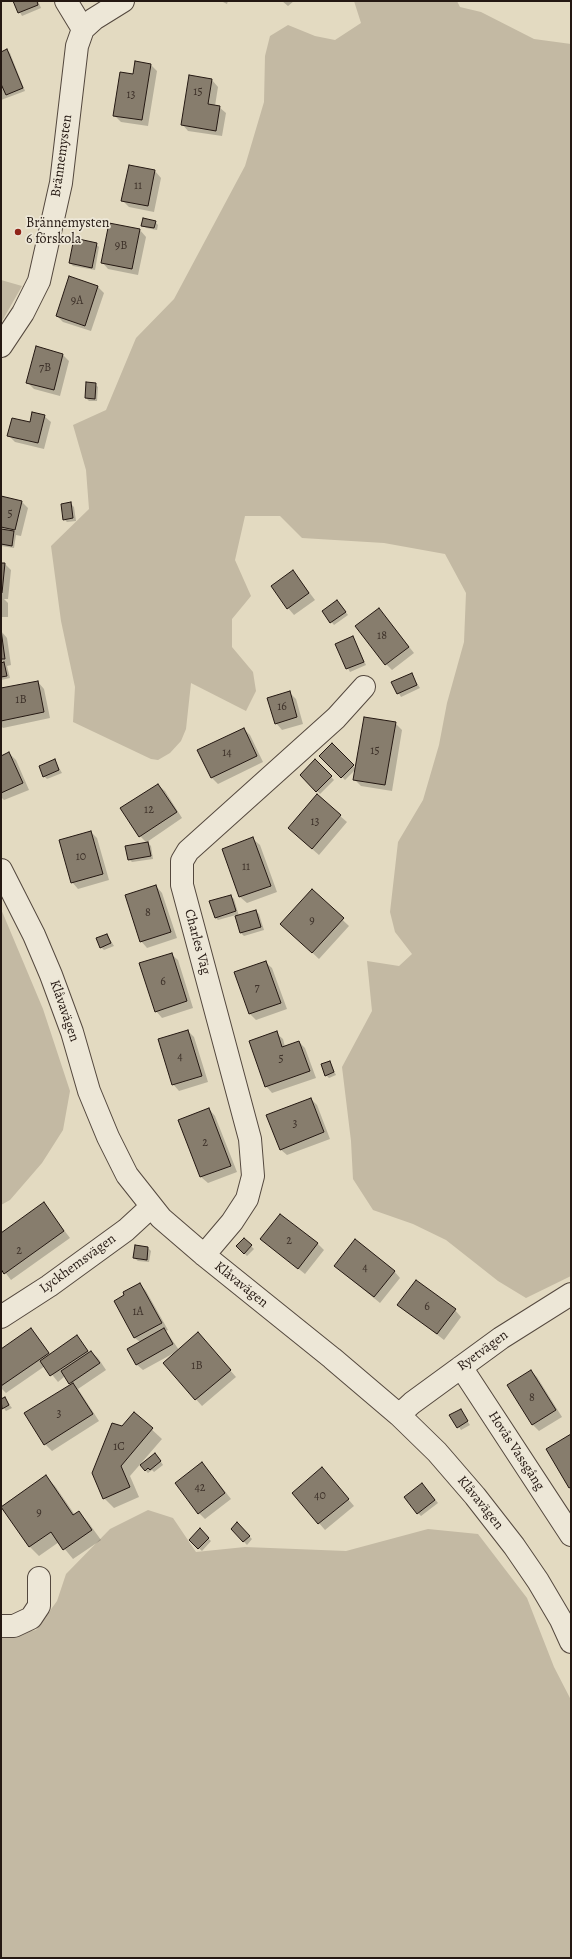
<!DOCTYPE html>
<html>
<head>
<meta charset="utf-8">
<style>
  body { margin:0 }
  #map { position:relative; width:572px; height:1959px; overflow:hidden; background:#e3dac1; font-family:Alegreya,serif }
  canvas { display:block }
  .frame { position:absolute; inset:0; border:2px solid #241812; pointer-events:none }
</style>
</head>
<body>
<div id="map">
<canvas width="572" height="1959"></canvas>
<div class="frame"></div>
</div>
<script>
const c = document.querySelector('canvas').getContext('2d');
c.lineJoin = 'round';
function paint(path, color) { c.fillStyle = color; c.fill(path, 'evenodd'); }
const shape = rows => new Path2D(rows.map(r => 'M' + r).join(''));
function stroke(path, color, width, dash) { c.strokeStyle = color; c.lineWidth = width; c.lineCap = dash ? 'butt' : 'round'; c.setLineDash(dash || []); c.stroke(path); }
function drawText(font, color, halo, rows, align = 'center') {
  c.font = font + ' Alegreya,serif'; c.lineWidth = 3.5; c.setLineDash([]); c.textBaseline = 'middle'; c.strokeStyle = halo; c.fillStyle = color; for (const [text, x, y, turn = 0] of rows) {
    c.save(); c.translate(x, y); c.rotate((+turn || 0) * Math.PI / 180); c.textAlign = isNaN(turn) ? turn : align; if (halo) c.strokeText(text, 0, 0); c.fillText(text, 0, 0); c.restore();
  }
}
const green = shape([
  [354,1,457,1,460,7,481,12,534,39,571,44,571,1276,526,1298,498,1281,446,1240,413,1224,373,1210,353,1179,351,1141,342,1067,372,1011,367,961,399,966,412,954,395,932,390,912,398,842,423,800,439,745,447,703,464,642,466,593,445,554,384,543,302,538,280,516,245,516,235,560,251,596,232,619,232,647,253,672,256,691,246,711,191,683,186,729,181,741,170,753,158,760,151,759,73,722,75,687,61,621,51,546,89,509,86,470,73,425,106,410,136,338,174,299,245,166,264,102,265,56,270,36,288,25,315,36,335,40,361,23],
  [1,280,22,286,1,323],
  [1,909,43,1009,70,1091,63,1130,42,1163,10,1200,1,1205],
  [148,1510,173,1518,196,1552,245,1547,346,1551,428,1529,478,1534,527,1598,554,1667,571,1700,571,1958,1,1958,1,1636,36,1630,57,1601,66,1574,110,1529]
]);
const shadow = shape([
  [14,1,38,1,41,8,22,16],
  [221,1,228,1,227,4],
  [282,1,294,1,288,6],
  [7,50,10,53,25,91,1,100,1,53],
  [151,65,157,71,148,126,121,122,114,115,133,76],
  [212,80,218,87,215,106,219,107,226,113,222,136,188,131,182,124],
  [129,166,155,171,161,178,154,212,129,207,123,201],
  [155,222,158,225,157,230,146,228,143,225],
  [110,224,140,230,146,237,138,275,108,269,102,262],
  [96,244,99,247,95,270,73,266,70,263],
  [69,277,98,287,104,293,91,331,63,322,57,316],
  [37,348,63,355,69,361,60,396,34,389,27,382],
  [95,384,98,387,97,401,89,401,86,398],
  [44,416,51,422,44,449,15,442,8,435],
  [1,497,22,502,28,508,21,536,16,535,14,548,1,546],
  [71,504,74,507,76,521,67,522,64,519],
  [1,564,5,564,11,570,8,599,4,599,8,603,8,617,1,617],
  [293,571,315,600,294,615,288,608],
  [340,604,348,615,334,625,323,612],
  [379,609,414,653,392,670,386,664],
  [1,631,7,638,11,665,7,666,10,678,1,680],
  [353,638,366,665,350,672,336,645],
  [411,674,420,688,401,697,393,683],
  [38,682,44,689,50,718,3,728,1,726,1,689],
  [289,692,296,699,303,724,282,730,276,723],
  [395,723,402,730,392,791,361,786,354,779],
  [244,729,250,735,263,762,218,784,212,778],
  [332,745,356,769,345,780,321,756],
  [9,753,16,760,29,790,4,800,1,797,1,757],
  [315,760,334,780,320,794,301,775],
  [55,761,62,773,47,779,44,776],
  [158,785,165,791,182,818,147,842,151,846,153,859,132,862,129,859,147,843,140,836],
  [317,796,347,822,319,855,296,835],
  [91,832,97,838,109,880,78,889,72,882],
  [253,839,260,845,277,892,247,903,240,897,223,850],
  [156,886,162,893,177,938,147,948,141,941],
  [312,891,349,926,319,959,288,930],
  [231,896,234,899,239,916,256,911,259,914,264,930,244,936,241,933,236,915,218,920,215,917],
  [107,935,114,946,104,950,101,947],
  [171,954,178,960,193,1008,162,1018,156,1011],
  [265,962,272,968,287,1009,256,1020,250,1014],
  [188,1031,194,1037,208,1082,179,1091,173,1084],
  [276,1033,283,1039,285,1047,299,1042,305,1048,316,1078,272,1093,266,1086],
  [330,1063,336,1075,329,1078,326,1075],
  [311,1099,317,1105,330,1139,287,1155,280,1149],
  [209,1109,215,1116,237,1172,208,1183,201,1177,180,1120],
  [44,1204,70,1238,11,1280,1,1267,1,1234],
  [244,1239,254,1249,247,1256,237,1246],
  [261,1239,317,1243,324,1250,305,1274],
  [148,1248,151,1251,149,1262,138,1261,134,1258],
  [394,1271,400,1278,380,1303,342,1272],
  [140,1284,146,1291,168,1330,166,1331,179,1350,204,1340,236,1377,202,1406,164,1363,174,1353,143,1370,136,1364,140,1342,135,1338,115,1301],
  [399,1305,455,1310,461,1317,444,1340],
  [31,1329,51,1355,77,1337,90,1353,91,1352,98,1358,106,1370,78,1389,99,1421,52,1451,45,1444,26,1413,72,1385,65,1376,58,1382,45,1366,6,1393,1,1388,1,1350],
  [531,1371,537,1377,562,1417,539,1431,533,1425,508,1385],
  [4,1398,12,1408,6,1411,1,1405,1,1400],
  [460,1410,470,1425,461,1430,451,1415],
  [135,1414,162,1439,130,1476,139,1497,114,1508,104,1498,122,1427],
  [158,1457,163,1465,154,1472,152,1470,148,1473,145,1470],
  [208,1470,231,1499,205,1519,199,1513],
  [328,1475,354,1506,325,1530,293,1493],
  [45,1476,55,1486,75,1515,79,1512,88,1522,101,1540,73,1559,59,1542,39,1556,29,1546,2,1506],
  [425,1487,438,1503,421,1516,418,1513],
  [237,1524,252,1539,247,1545,232,1529],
  [200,1530,211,1541,202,1551,190,1540]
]);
const building = shape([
  [13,1,37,1,38,5,18,13,13,1],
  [7,49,23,88,6,95,1,84,1,52,7,49],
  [135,61,151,64,142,120,113,116,120,72,133,74,135,61],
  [189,75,212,79,208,104,220,106,216,131,181,125,189,75],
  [129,165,155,170,148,206,121,201,129,165],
  [143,218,156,221,154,228,141,226,143,218],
  [109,223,140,229,132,269,101,263,109,223],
  [74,238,97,243,92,268,69,263,74,238],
  [69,276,98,286,85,326,56,316,69,276],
  [36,346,63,354,54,390,26,383,36,346],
  [86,382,96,383,95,399,85,398,86,382],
  [32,412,45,415,38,443,7,436,12,418,30,422,32,412],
  [1,496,22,501,15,530,1,527,1,496],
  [71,502,73,518,63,520,61,504,71,502],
  [1,529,14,531,12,546,1,544,1,529],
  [1,563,5,563,2,593,1,593,1,563],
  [293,570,309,593,287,609,271,586,293,570],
  [337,600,346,612,330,623,322,611,337,600],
  [379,608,409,647,385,665,355,626,379,608],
  [1,630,5,659,1,659,1,630],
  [353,636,364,662,346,669,335,644,353,636],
  [4,662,7,676,1,677,1,663,4,662],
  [412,673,417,685,397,694,391,682,412,673],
  [38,681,44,712,1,721,1,688,38,681],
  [290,691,297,717,275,724,267,698,290,691],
  [364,717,396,722,385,785,353,780,364,717],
  [244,728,257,756,211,778,197,750,244,728],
  [332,743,354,765,341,778,319,756,332,743],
  [9,752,23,783,1,793,1,756,9,752],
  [55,759,59,770,43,777,39,766,55,759],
  [315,759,332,776,316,792,300,775,315,759],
  [158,784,177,812,139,837,120,808,158,784],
  [317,794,341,815,312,849,288,828,317,794],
  [91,831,103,874,71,883,59,840,91,831],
  [253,837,271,886,239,897,222,849,253,837],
  [148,842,151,856,128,860,125,846,148,842],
  [156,885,171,932,140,942,125,895,156,885],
  [312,889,344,918,312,953,280,924,312,889],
  [231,895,236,911,215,918,209,901,231,895],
  [256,910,261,927,240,933,235,916,256,910],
  [107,934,111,943,100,948,96,938,107,934],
  [172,953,187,1001,155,1012,139,963,172,953],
  [266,961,281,1003,249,1014,234,972,266,961],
  [188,1030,202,1076,172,1085,158,1039,188,1030],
  [277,1031,282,1047,299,1041,310,1071,265,1087,249,1041,277,1031],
  [330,1061,334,1072,325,1076,321,1064,330,1061],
  [311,1098,324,1132,280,1150,266,1115,311,1098],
  [209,1108,231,1166,200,1177,178,1120,209,1108],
  [44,1202,64,1231,4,1274,1,1269,1,1233,44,1202],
  [280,1214,318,1243,298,1269,260,1239,280,1214],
  [244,1238,252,1245,244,1254,236,1246,244,1238],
  [355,1239,395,1271,374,1297,334,1266,355,1239],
  [135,1245,148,1247,147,1260,133,1258,135,1245],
  [416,1280,456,1309,437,1334,397,1305,416,1280],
  [140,1283,162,1323,134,1338,114,1301,124,1295,123,1292,140,1283],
  [31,1328,49,1353,1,1386,1,1349,31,1328],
  [164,1328,173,1344,136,1365,127,1349,164,1328],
  [198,1332,231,1370,195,1400,163,1363,198,1332],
  [77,1335,88,1351,50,1376,40,1361,77,1335],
  [91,1351,100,1363,69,1384,61,1371,91,1351],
  [531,1370,556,1410,532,1425,507,1385,531,1370],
  [73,1383,93,1414,44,1445,24,1413,73,1383],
  [5,1397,9,1405,2,1409,1,1399,5,1397],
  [461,1409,468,1421,457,1428,449,1415,461,1409],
  [134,1412,153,1428,121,1466,130,1487,103,1499,92,1473,112,1423,122,1426,134,1412],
  [571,1434,571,1487,569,1488,546,1449,571,1434],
  [155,1453,161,1461,150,1470,148,1468,145,1471,140,1465,155,1453],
  [202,1462,225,1493,198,1514,175,1483,202,1462],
  [322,1467,349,1499,318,1524,292,1493,322,1467],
  [46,1475,73,1515,79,1511,92,1530,63,1550,51,1532,29,1547,1,1507,46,1475],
  [422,1483,435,1500,417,1514,404,1497,422,1483],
  [237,1522,250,1536,243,1542,231,1529,237,1522],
  [200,1528,209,1538,198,1549,189,1540,200,1528]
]);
const minor = shape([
  [66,1,83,29],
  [1,346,23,313,39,281,61,183,77,46,83,29,94,19,123,1],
  [1,870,34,935,51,975,72,1032,89,1091,108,1137,127,1175,161,1218,204,1255,332,1358,399,1415,437,1452,475,1496,514,1546,538,1581,561,1620,571,1642],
  [204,1255,232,1222,247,1199,253,1176,250,1139,182,885,182,861,188,851,336,718,364,687],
  [1,1317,49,1286,126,1230,151,1207],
  [461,1367,571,1535],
  [399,1415,412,1403,501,1338,571,1294],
  [1,1626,14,1626,31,1618,39,1606,39,1578]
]);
const markers = [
  [18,232,4,"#8f2418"]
];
const numberNames = [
  ["15",198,92],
  ["13",131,95],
  ["11",138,186],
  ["9B",121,246],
  ["9A",77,301],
  ["7B",45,368],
  ["5",10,514],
  ["18",382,636],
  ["1B",21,700],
  ["16",282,707],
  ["15",375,751],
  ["14",227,753],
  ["12",149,810],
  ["13",315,822],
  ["10",81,857],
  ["11",246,867],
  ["8",148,913],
  ["9",312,921],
  ["6",163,982],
  ["7",257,988],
  ["4",180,1057],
  ["5",281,1059],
  ["3",295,1124],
  ["2",205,1143],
  ["2",289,1241],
  ["2",19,1251],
  ["4",365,1268],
  ["6",427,1307],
  ["1A",138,1312],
  ["1B",197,1366],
  ["8",532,1398],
  ["3",59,1414],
  ["1C",119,1447],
  ["42",200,1488],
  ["40",320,1496],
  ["9",39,1513]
];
const streetNames = [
  ["Brännemysten",62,156,-82],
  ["Charles Väg",197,942,75],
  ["Klåvavägen",64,1011,71],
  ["Lyckhemsvägen",78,1264,-36],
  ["Klåvavägen",241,1285,39],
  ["Ryetvägen",483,1351,-36],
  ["Hovås Vassgång",516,1451,57],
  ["Klåvavägen",480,1503,51]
];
const poiNames = [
  ["Brännemysten",26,224],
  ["6 förskola",26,240]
];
paint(green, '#c3b9a3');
paint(shadow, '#0003');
paint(building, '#877d6d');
stroke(building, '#241812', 1);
stroke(minor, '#54483e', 24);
stroke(minor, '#ede7d7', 22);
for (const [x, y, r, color] of markers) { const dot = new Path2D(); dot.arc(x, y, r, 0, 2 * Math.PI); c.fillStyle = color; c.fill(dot); stroke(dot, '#ede7d7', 1.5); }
drawText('12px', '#3d3129', null, numberNames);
drawText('14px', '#241812', '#ede7d7', streetNames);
drawText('14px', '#241812', '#ede7d7', poiNames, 'left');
</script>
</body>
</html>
